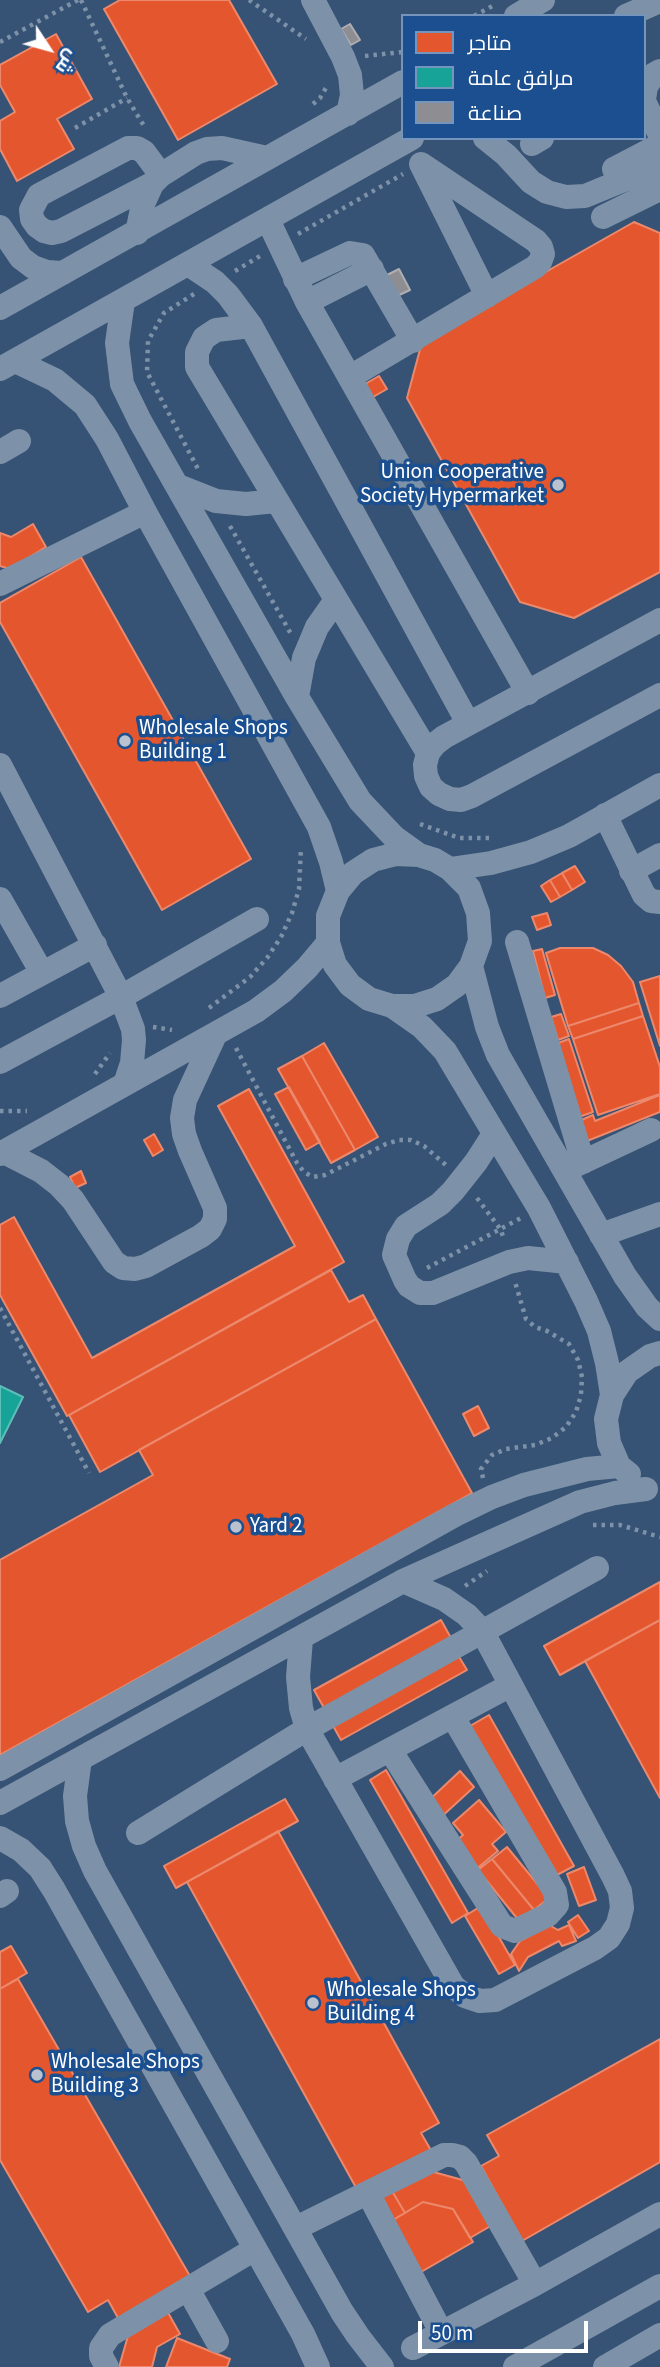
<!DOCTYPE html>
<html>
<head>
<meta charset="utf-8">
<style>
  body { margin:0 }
  #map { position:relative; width:660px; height:2367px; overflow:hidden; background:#365274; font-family:"Source Sans 3",Cairo,sans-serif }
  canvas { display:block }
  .legend { position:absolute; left:401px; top:14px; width:245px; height:126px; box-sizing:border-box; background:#1b4f8f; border:2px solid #7695bc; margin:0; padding:9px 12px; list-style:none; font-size:21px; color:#fff }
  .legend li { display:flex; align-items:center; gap:14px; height:35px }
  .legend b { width:35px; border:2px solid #7695bc }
  .north { position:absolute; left:14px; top:14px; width:70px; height:70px; -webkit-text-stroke:5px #1b4f8f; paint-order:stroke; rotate:126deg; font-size:19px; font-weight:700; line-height:28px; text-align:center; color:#fff }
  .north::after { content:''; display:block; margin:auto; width:24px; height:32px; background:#fff; clip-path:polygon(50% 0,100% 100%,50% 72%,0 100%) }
  .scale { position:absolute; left:418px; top:2321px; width:170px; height:32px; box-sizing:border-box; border:4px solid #fff; border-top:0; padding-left:9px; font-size:21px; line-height:24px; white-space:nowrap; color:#fff; -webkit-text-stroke:5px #1b4f8f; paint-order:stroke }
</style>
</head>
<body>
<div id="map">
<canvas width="660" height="2367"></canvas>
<ul class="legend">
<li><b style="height:19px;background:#e4572e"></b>متاجر</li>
<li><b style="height:19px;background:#17a398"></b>مرافق عامة</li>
<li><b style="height:19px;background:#8d8d92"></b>صناعة</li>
</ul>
<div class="north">ش</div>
<div class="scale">50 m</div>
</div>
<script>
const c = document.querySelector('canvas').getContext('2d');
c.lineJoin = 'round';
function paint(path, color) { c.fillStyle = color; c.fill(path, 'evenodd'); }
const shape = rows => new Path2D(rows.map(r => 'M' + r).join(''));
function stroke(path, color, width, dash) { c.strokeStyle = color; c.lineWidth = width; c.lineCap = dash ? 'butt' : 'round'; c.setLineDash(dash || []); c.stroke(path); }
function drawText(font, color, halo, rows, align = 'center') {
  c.font = font + ' "Source Sans 3",sans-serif'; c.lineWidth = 7; c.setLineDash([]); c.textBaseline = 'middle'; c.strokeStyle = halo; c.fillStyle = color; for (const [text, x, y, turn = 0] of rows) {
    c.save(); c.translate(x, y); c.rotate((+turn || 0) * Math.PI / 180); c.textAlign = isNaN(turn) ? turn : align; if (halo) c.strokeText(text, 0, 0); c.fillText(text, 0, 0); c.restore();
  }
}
const shops = shape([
  [120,0,229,0,277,84,178,140,104,9,120,0],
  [56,34,92,99,57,119,74,149,17,181,0,149,0,121,15,112,0,85,0,65,56,34],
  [634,222,660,233,660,572,574,618,520,602,407,398,422,342,634,222],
  [379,376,387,389,373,397,365,384,379,376],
  [33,524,46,547,10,569,0,566,0,533,11,537,33,524],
  [81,557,251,859,162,910,0,622,0,603,81,557],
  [575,866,585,882,572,890,562,873,575,866],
  [562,873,572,890,560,897,550,880,562,873],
  [550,880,560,897,551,902,541,886,550,880],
  [547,913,551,925,537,930,532,917,547,913],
  [560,948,593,948,608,955,621,966,633,982,639,1003,568,1026,546,953,560,948],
  [542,949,555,995,545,998,533,951,542,949],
  [660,976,660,1046,640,982,660,976],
  [639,1003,643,1016,573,1039,568,1026,639,1003],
  [561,1014,569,1036,558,1040,551,1017,561,1014],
  [643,1016,660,1067,660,1094,598,1115,573,1039,643,1016],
  [569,1039,593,1112,579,1117,555,1044,569,1039],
  [324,1043,378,1137,355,1150,302,1056,324,1043],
  [302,1056,355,1150,331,1163,278,1069,302,1056],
  [289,1087,320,1142,306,1150,275,1094,289,1087],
  [249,1089,344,1262,67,1416,0,1295,0,1225,14,1217,92,1358,295,1246,218,1106,249,1089],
  [660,1095,660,1112,587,1141,579,1121,593,1115,595,1121,660,1095],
  [154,1134,163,1150,153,1156,144,1140,154,1134],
  [81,1171,86,1183,75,1188,70,1177,81,1171],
  [331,1270,349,1302,363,1295,376,1319,100,1472,69,1415,331,1270],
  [376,1319,472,1493,0,1755,0,1560,153,1475,139,1450,376,1319],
  [478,1406,489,1428,474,1436,463,1414,478,1406],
  [660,1582,660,1620,560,1675,544,1646,660,1582],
  [441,1620,451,1638,324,1708,314,1690,441,1620],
  [660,1620,660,1798,585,1661,660,1620],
  [458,1655,467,1670,341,1740,332,1724,458,1655],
  [489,1715,574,1866,555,1876,470,1726,489,1715],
  [386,1770,468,1913,452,1923,370,1780,386,1770],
  [460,1771,474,1787,439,1819,425,1804,460,1771],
  [285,1799,298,1821,176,1888,164,1866,285,1799],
  [479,1800,506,1832,492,1844,498,1851,474,1871,452,1845,463,1835,453,1823,479,1800],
  [278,1831,439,2123,421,2133,432,2152,359,2193,187,1882,278,1831],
  [507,1847,549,1898,534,1910,492,1859,507,1847],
  [492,1859,534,1910,520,1922,478,1870,492,1859],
  [584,1867,596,1900,579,1906,567,1874,584,1867],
  [481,1906,515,1965,499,1974,465,1916,481,1906],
  [578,1915,589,1931,578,1938,568,1922,578,1915],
  [549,1925,558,1930,569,1925,576,1941,562,1946,559,1941,528,1957,519,1971,511,1954,520,1941,549,1925],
  [11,1946,27,1973,0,1989,0,1952,11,1946],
  [18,1979,194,2283,122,2325,108,2300,88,2312,0,2160,0,1989,18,1979],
  [660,2039,660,2162,522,2241,481,2166,499,2156,487,2135,660,2039],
  [426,2170,470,2182,494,2224,470,2238,453,2209,423,2202,405,2213,392,2191,426,2170],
  [392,2191,405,2213,393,2220,380,2197,392,2191],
  [423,2202,453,2209,473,2242,421,2272,393,2220,423,2202],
  [166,2309,180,2334,157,2347,152,2367,119,2367,130,2329,166,2309],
  [177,2338,230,2359,227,2367,166,2367,177,2338]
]);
const public = shape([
  [0,1386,23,1397,0,1443,0,1386]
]);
const industry = shape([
  [350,24,360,40,351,45,341,29,350,24],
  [399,269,410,290,397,296,387,275,399,269]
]);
const path = shape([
  [81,0,127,98,144,126],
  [249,0,306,39],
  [474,16,496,4],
  [0,42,78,0],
  [365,56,403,52],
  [313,104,320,98,327,86],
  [75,128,127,98],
  [298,234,403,174],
  [235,271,260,256],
  [194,294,164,313,148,341,147,372,198,469],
  [230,526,291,634],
  [420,824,459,838,489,838],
  [209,1008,250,977,267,958,281,937,292,913,299,889,301,848],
  [153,1027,172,1030],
  [236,1048,297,1163,304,1172,313,1177,325,1175,386,1144,399,1140,411,1140,424,1146,447,1166],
  [95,1074,110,1053],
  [0,1111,27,1111],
  [477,1198,501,1230,504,1240],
  [427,1268,521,1218],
  [0,1308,89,1473],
  [483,1478,481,1469,492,1455,506,1449,535,1445,552,1438,566,1427,576,1412,581,1395,582,1377,578,1360,569,1344,547,1331,535,1327,526,1319,515,1282],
  [593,1525,620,1525,660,1537],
  [465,1586,487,1571]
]);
const minor = shape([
  [313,0,343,57,350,75,352,95,348,114],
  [516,16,543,0],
  [626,16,660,1],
  [644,99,646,87,653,75,660,71],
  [644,101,660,135],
  [485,138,506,155,531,182,547,192,566,197,585,196,660,165],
  [532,144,542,138],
  [422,166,487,296],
  [614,169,660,145],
  [152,184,61,231,52,233,44,231,37,226,32,219,31,210,39,195,128,148,137,148,144,152,161,175],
  [603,217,660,189],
  [268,220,307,302,528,693],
  [0,227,21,258,33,267,47,272,63,273],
  [137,233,143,204,152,184,161,175,196,153,207,149,222,148,267,158],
  [188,264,215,282,228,295,251,326,468,723],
  [295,279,350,253,363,255,413,341],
  [123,301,117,343,122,384,140,421,297,697,360,801,394,837,419,855],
  [307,302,372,269],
  [0,308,403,82],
  [251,326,216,330,204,338,197,352,197,367,428,753],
  [15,361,55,380,85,405,107,439,145,512,319,827,331,862,338,891],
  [0,369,412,138],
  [350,377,535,267,540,262,543,254,541,247,536,241,421,164],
  [0,452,19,441],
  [178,486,216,501,246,504,276,501],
  [0,584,145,512],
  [660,620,444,737,435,744,428,753,425,765,426,776,431,787,439,794,450,799,461,800,472,796,660,695],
  [297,697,304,658,317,627,336,600],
  [0,765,121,997,133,1029,134,1040,132,1063,125,1084],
  [605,815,644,895,651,901,660,902],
  [450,869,491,863,531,852,569,836,660,785],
  [631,871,660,855],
  [0,899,42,973],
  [517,942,583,1162],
  [471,966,457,985,437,999,415,1006,392,1006,369,999,350,985,335,965,328,943,328,916,338,891,353,873,373,860,396,854,419,855,435,860,450,869,469,888,478,913,480,941,471,966,487,1027,498,1055,625,1276,647,1307,660,1319],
  [0,996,95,945],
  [392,1006,422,1027,445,1051,539,1208,586,1301,599,1331,607,1363,612,1395],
  [0,1062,121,997,257,919],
  [494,1134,476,1162,453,1191,440,1204,406,1226,398,1239,394,1255,405,1280,409,1286,420,1293,433,1293,509,1262,528,1258,567,1262],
  [4,1152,41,1171,59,1185,73,1200,114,1262,123,1268,135,1269,146,1266,201,1236,210,1229,215,1219,215,1208,190,1151,184,1134,182,1118,185,1100,215,1035],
  [0,1154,256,1011,283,991,307,968,328,943],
  [568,1169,651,1130],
  [601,1235,660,1214],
  [629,1474,619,1466,609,1443,606,1419,612,1395,627,1372,650,1356,660,1353],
  [301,1639,298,1677,301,1708,307,1729,453,1986,465,1996,480,2001,495,2000,595,1948,609,1938,618,1924,622,1908,620,1891,613,1876,482,1631,467,1615,444,1599,403,1581],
  [390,1750,502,1926,515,1931,548,1915,557,1905,555,1892,453,1717],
  [80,1759,75,1796,77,1821,84,1846,95,1871,342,2312,358,2336,382,2367],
  [0,1769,455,1515,492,1497,524,1485,587,1469,619,1466],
  [335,1779,511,1685],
  [0,1803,403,1581,580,1502,615,1493,646,1489],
  [138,1833,307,1729,597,1568],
  [0,1838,21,1850,40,1868,54,1890,303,2334,318,2367],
  [0,1896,7,1891],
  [368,2193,441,2332],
  [296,2228,444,2155,452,2155,460,2157,466,2163,535,2284],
  [188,2289,217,2341],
  [413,2348,535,2284,660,2214],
  [107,2367,101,2356,101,2348,110,2335,255,2249],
  [515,2367,660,2286],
  [605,2367,660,2335]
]);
const markers = [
  [558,485,7,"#b9c2ce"],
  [125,741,7,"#b9c2ce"],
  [236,1527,7,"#b9c2ce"],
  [313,2003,7,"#b9c2ce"],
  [37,2075,7,"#b9c2ce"]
];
const poiNames = [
  ["Union Cooperative",544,473,"right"],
  ["Society Hypermarket",544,497,"right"],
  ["Wholesale Shops",139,729],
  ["Building 1",139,753],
  ["Yard 2",250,1527],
  ["Wholesale Shops",327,1991],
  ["Building 4",327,2015],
  ["Wholesale Shops",51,2063],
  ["Building 3",51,2087]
];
paint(shops, '#e4572e');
stroke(shops, '#ec896d', 2);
paint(public, '#17a398');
stroke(public, '#5dbfb7', 2);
paint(industry, '#8d8d92');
stroke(industry, '#afafb3', 2);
stroke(path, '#7d92a8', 4.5, [3.5, 5]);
stroke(minor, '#7d92a8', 24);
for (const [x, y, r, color] of markers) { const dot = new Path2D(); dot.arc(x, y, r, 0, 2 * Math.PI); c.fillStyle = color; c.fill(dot); stroke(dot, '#1b4f8f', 2.5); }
drawText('21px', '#fff', '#1b4f8f', poiNames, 'left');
</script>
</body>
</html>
